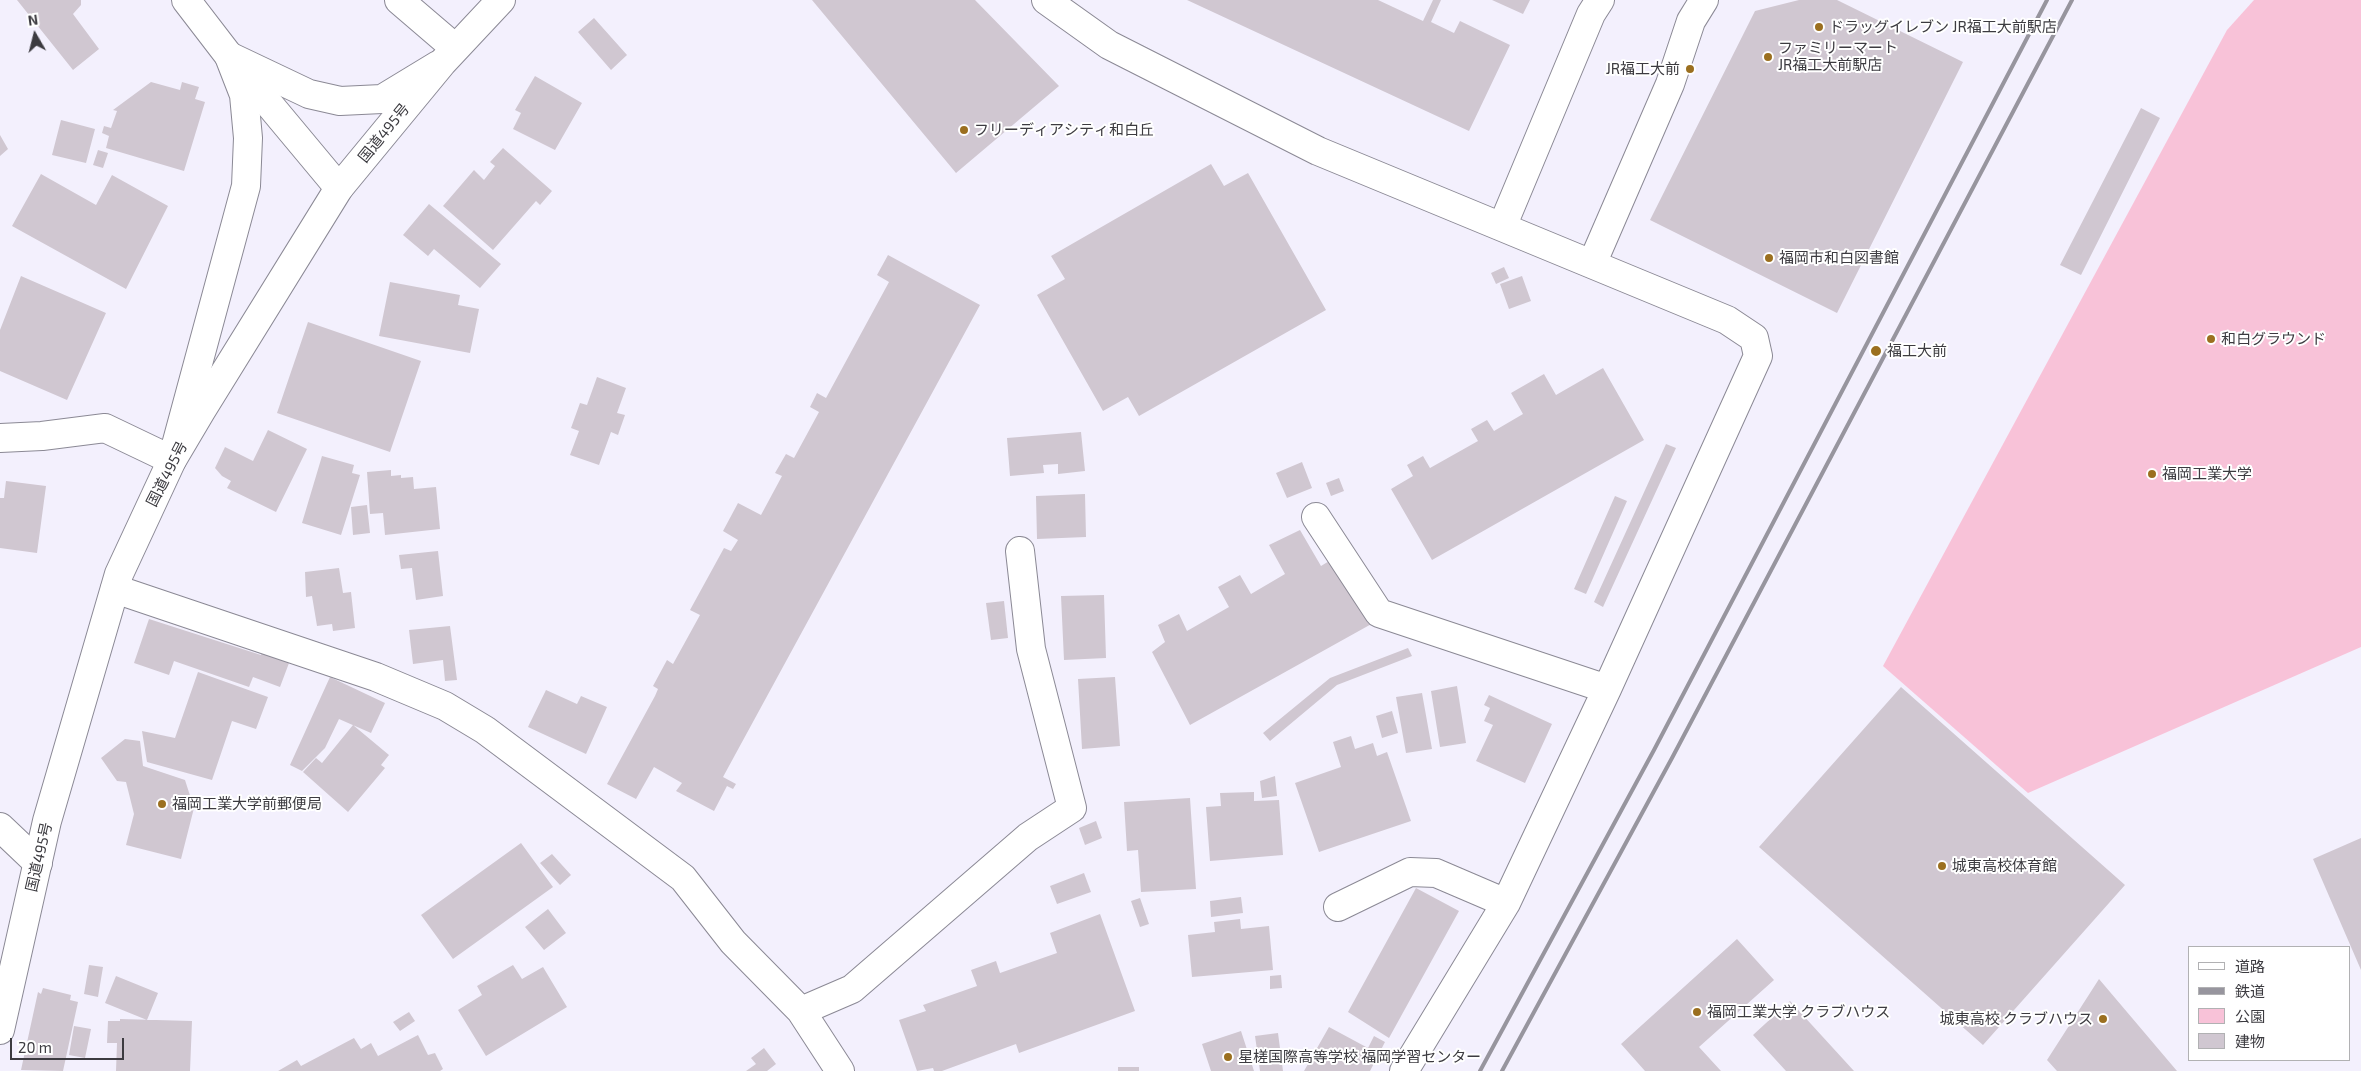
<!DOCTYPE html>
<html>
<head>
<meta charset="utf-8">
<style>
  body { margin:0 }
  #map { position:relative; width:2361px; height:1071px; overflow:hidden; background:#f3f0fd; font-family:"Exo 2","Noto Sans JP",sans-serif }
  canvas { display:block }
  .legend { position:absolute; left:2188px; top:946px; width:162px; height:115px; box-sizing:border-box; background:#fff; border:1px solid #b1b1b3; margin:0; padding:6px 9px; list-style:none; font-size:15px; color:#3c3b40 }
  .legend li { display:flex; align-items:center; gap:10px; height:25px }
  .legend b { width:25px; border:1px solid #b1b1b3 }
  .north { position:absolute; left:10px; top:10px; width:50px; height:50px; -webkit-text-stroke:4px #fff; paint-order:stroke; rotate:352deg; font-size:14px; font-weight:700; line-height:20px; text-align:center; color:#3c3b40 }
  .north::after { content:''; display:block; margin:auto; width:18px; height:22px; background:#3c3b40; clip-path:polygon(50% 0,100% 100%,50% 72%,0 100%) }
  .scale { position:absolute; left:10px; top:1038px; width:114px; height:22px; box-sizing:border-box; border:2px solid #3c3b40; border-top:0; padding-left:6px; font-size:15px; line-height:18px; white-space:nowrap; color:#3c3b40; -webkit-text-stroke:4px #fff; paint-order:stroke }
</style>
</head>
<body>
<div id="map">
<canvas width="2361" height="1071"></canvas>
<ul class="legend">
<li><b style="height:6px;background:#fff"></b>道路</li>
<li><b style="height:6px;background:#97959e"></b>鉄道</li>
<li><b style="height:14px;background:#f8c2d8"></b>公園</li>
<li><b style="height:14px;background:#d0c7d1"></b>建物</li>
</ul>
<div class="north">N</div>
<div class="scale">20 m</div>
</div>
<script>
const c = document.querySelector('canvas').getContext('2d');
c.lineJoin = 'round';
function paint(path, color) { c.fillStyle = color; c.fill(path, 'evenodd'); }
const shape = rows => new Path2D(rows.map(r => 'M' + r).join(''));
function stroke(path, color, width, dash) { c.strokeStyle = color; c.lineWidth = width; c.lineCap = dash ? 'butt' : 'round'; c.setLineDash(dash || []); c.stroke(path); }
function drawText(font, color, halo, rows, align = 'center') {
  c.font = font + ' "Exo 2","Noto Sans JP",sans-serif'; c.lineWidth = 4; c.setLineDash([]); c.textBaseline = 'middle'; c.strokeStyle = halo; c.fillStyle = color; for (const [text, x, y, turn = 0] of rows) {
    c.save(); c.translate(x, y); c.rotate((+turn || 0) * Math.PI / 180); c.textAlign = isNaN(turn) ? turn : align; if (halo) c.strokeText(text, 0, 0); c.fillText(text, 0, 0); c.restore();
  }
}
const green = shape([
  [2254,0,2361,0,2361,647,2028,793,1883,666,2227,30]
]);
const building = shape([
  [17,0,81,0,81,5,73,14,99,49,73,70],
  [812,0,975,0,1059,86,956,173],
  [1187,0,1378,0,1423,21,1433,0,1441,0,1431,22,1454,33,1460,21,1510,45,1469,131],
  [1492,0,1530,0,1523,14],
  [1799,0,1837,0,1963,62,1837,313,1650,220,1755,11],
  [594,18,627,55,611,70,578,32],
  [535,76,582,103,555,150,513,129,521,113,515,110],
  [151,82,180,90,182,82,199,87,195,99,205,102,184,171,106,148,109,136,102,133,104,126,111,128,117,111,113,110],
  [2141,108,2160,118,2081,275,2060,265],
  [61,120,95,129,86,163,52,155],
  [0,135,8,149,0,156],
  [503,148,552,191,540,205,536,201,493,250,443,206,474,170,484,180,495,166,490,162],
  [98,150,108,153,103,168,93,165],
  [1211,164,1224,186,1248,173,1326,310,1139,416,1128,397,1103,411,1037,295,1065,279,1051,256],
  [41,174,96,205,112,175,168,206,126,289,12,226],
  [429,204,501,264,480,288,434,249,428,256,403,235],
  [888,255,980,305,723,777,736,784,733,789,727,786,714,811,676,791,682,783,654,767,636,799,607,784,655,696,658,689,653,686,667,660,673,664,700,615,690,610,724,548,731,551,738,540,723,531,738,503,761,515,782,476,775,473,786,454,794,458,819,412,810,407,817,393,826,398,889,282,877,275],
  [1504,267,1509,278,1496,284,1491,273],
  [21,276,106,313,67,400,0,371,0,330],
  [1522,276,1531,301,1509,309,1500,284],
  [390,282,460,295,458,305,479,309,470,353,379,336],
  [308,322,421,361,390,452,277,413],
  [1603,368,1644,440,1432,560,1391,489,1413,476,1407,465,1423,456,1430,468,1478,441,1471,429,1487,420,1494,431,1523,414,1511,393,1544,374,1556,395],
  [597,377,626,388,617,413,625,415,618,435,611,432,599,465,570,455,579,431,571,428,580,403,587,405],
  [268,430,307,449,276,512,227,488,231,481,222,476,215,468,225,447,253,461],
  [1081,432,1085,471,1058,474,1058,464,1043,465,1044,473,1010,476,1007,438],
  [1666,444,1676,448,1603,607,1594,602],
  [322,456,354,465,352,473,360,475,341,535,302,523],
  [1302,462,1312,488,1287,498,1276,473],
  [391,470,391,476,401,475,401,478,413,477,414,489,436,487,440,529,385,535,383,513,370,514,367,472],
  [1339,478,1344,491,1331,496,1326,483],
  [6,481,46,486,37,553,0,548,0,498,4,498],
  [1085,494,1086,537,1037,539,1036,496],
  [1615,496,1627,501,1586,594,1574,589],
  [367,505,370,533,353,535,351,507],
  [1300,530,1321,566,1339,555,1375,622,1190,725,1152,652,1165,642,1158,625,1179,614,1187,631,1229,607,1218,587,1240,575,1251,594,1285,574,1269,545],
  [438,551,443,596,416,600,412,568,401,569,399,555],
  [339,568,343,593,351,592,355,628,333,631,332,624,317,626,312,596,306,597,305,572],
  [1104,595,1106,658,1064,660,1061,596],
  [1004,601,1008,638,991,640,986,603],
  [149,619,261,655,264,647,285,653,289,663,280,687,253,677,249,687,174,661,169,675,134,663],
  [450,626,457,680,445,681,443,660,413,664,409,630],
  [1408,648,1412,656,1337,685,1270,741,1263,733,1330,678],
  [198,672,268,697,256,729,232,721,212,780,147,762,142,731,175,738],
  [330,677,385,703,371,733,339,719,325,748,302,771,290,765],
  [1115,677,1120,746,1082,749,1078,679],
  [1457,686,1466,743,1440,747,1431,691],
  [1901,687,2125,885,1983,1045,1759,847],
  [546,690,577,704,581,696,607,707,586,754,528,727],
  [1422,693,1432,749,1406,753,1396,697],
  [1489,695,1552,724,1525,783,1476,761,1493,725,1484,721,1490,708,1484,705],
  [1392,711,1398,733,1382,738,1376,716],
  [353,725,389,755,381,765,385,768,348,812,303,772,316,758,322,763],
  [1351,736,1355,749,1373,743,1377,756,1387,752,1411,821,1319,852,1295,783,1341,767,1333,742],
  [125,739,140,741,143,766,185,780,194,808,181,859,126,845,134,814,126,782,117,781,101,758],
  [1275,776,1277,796,1262,798,1260,781],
  [1254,792,1254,801,1279,800,1283,855,1210,861,1206,807,1221,806,1220,793],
  [1190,798,1196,889,1141,892,1138,850,1127,851,1124,802],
  [1096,821,1102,838,1085,845,1079,828],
  [2361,838,2361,970,2313,859],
  [521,843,553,887,453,959,421,915],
  [552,854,571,875,560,885,540,863],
  [1084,873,1091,892,1057,904,1050,886],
  [1416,888,1459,911,1389,1038,1348,1012],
  [1241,897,1243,913,1211,917,1210,901],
  [1140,898,1149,924,1140,927,1131,901],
  [548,909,566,933,544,950,525,927],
  [1100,914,1135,1011,1019,1053,1016,1044,942,1071,934,1071,933,1068,917,1071,899,1020,926,1011,923,1005,977,986,971,970,996,961,1000,973,1057,953,1050,933],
  [1240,919,1241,929,1269,926,1273,970,1192,977,1188,935,1215,932,1214,922],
  [1737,939,1774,980,1699,1047,1721,1071,1645,1071,1621,1044],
  [89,965,103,967,98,997,84,994],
  [513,965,522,979,543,967,567,1007,486,1056,458,1010,482,995,477,986],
  [1281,975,1282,988,1270,989,1270,976],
  [116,976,158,993,147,1020,105,1003],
  [2099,979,2177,1071,2057,1071,2047,1060],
  [43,988,71,995,70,1000,78,1002,63,1071,21,1070,38,992,41,994],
  [1790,1001,1854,1071,1786,1071,1753,1035],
  [409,1012,415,1021,400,1031,393,1022],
  [120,1019,192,1021,190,1071,116,1071,117,1043,107,1043,108,1021,120,1021],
  [74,1026,91,1029,85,1058,69,1055],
  [1329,1027,1368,1048,1374,1036,1385,1042,1370,1071,1304,1071],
  [1241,1031,1254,1071,1211,1071,1202,1044],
  [1278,1033,1283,1071,1260,1071,1255,1036],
  [418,1035,428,1055,435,1053,443,1069,440,1071,278,1071,297,1060,301,1066,354,1038,361,1049,371,1043,378,1056],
  [764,1048,776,1064,767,1071,746,1071,756,1064,751,1058],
  [1118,1067,1139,1067,1139,1071,1118,1071]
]);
const minor = shape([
  [399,0,455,48],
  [1046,0,1109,45,1318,151,1727,320,1754,338,1758,356,1607,689,1506,903,1404,1071],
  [229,56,309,94,340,101,382,99,438,65],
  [1502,227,1591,14,1600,0],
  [1592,264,1670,84,1691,21,1704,0],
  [0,438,42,436,105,428,172,460,246,186,248,138,244,95,230,59],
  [1316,517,1379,613,1607,689],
  [115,589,376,677,445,706,485,730,683,878,733,942,801,1011,840,1071],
  [0,827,38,863],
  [1338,907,1410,872,1436,873,1506,903],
  [801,1011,852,989,1028,837,1072,808,1031,649,1020,551]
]);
const tertiary = shape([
  [186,0,229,56,339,188]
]);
const trunk = shape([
  [0,1030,47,821,119,574,172,460,201,411,339,188,442,63,501,0]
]);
const rail = shape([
  [1480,1071,1654,750,2047,0],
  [1502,1071,1672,758,2072,0]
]);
const markers = [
  [1819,27,5,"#9b6f1f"],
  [1768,57,5,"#9b6f1f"],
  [1690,69,5,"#9b6f1f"],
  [964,130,5,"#9b6f1f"],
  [1769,258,5,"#9b6f1f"],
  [2211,339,5,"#9b6f1f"],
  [1876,351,6,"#9b6f1f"],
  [2152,474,5,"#9b6f1f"],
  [162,804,5,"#9b6f1f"],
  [1942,866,5,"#9b6f1f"],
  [1697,1012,5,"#9b6f1f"],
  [2103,1019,5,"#9b6f1f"],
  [1228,1057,5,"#9b6f1f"]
];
const poiNames = [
  ["ドラッグイレブン JR福工大前駅店",1829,27],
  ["ファミリーマート",1778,48],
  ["JR福工大前駅店",1778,65],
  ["JR福工大前",1680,69,"right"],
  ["フリーディアシティ和白丘",974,130],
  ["福岡市和白図書館",1779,258],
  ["和白グラウンド",2221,339],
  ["福工大前",1887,351],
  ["福岡工業大学",2162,474],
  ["福岡工業大学前郵便局",172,804],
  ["城東高校体育館",1952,866],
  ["福岡工業大学 クラブハウス",1707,1012],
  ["城東高校 クラブハウス",2093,1019,"right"],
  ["星槎国際高等学校 福岡学習センター",1238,1057]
];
const streetNames = [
  ["国道495号",384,133,-51],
  ["国道495号",167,474,-63],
  ["国道495号",39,857,-77]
];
paint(green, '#f8c2d8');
paint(building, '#d0c7d1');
stroke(minor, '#8b8995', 30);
stroke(tertiary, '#8b8995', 30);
stroke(trunk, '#8b8995', 30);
stroke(minor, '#fff', 28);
stroke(tertiary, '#fff', 28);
stroke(trunk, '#fff', 28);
stroke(rail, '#97959e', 4);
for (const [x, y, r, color] of markers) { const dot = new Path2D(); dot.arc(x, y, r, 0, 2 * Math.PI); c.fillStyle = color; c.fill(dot); stroke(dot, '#fff', 2); }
drawText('15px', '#3c3b40', '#fff', poiNames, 'left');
drawText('15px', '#3c3b40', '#fff', streetNames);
</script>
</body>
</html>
